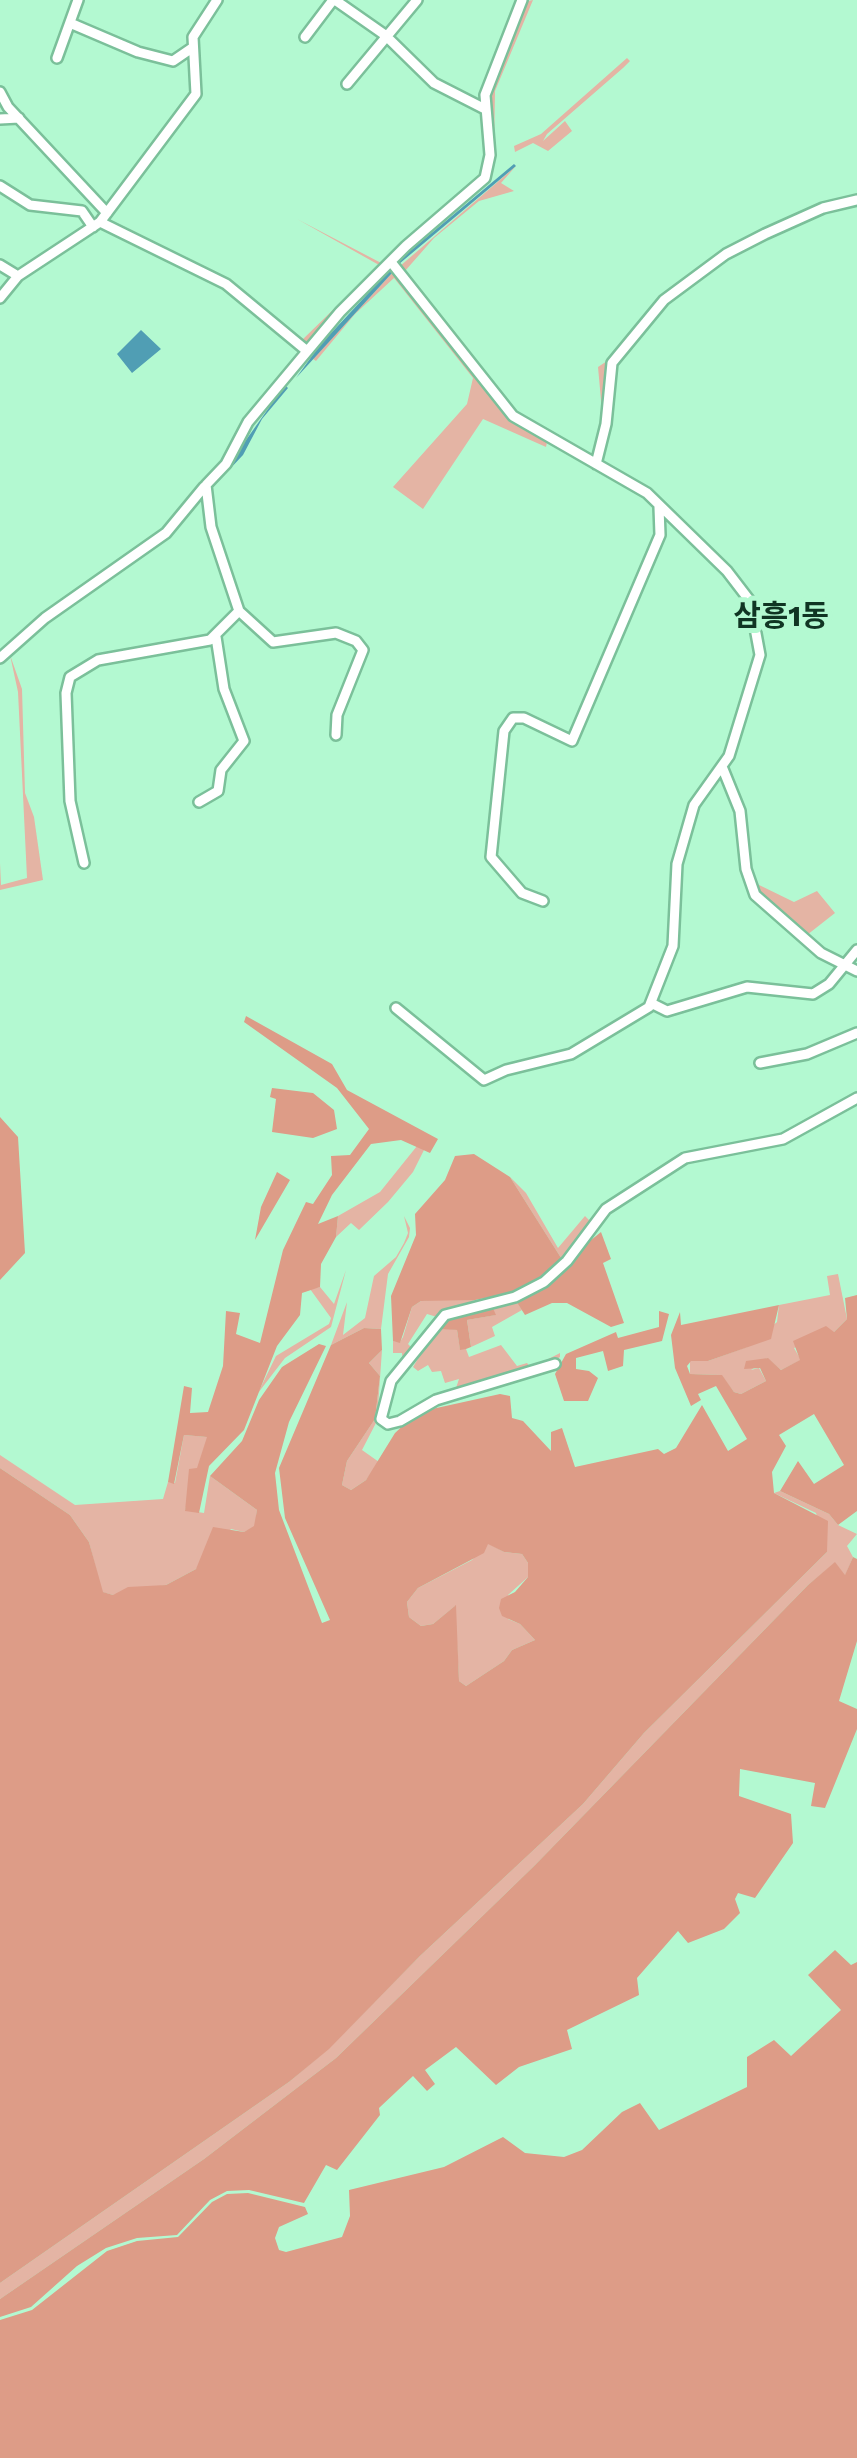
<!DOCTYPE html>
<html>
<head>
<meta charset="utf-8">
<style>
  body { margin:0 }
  canvas { display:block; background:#b3f9d1 }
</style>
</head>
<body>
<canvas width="857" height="2458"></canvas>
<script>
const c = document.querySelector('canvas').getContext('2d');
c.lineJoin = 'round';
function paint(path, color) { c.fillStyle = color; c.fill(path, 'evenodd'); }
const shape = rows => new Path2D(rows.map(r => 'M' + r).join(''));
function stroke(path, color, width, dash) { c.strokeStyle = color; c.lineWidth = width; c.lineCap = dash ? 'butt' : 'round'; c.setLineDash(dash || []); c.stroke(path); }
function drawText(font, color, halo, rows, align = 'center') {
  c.font = font + ' "Work Sans","Noto Sans KR",sans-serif'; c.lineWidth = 10; c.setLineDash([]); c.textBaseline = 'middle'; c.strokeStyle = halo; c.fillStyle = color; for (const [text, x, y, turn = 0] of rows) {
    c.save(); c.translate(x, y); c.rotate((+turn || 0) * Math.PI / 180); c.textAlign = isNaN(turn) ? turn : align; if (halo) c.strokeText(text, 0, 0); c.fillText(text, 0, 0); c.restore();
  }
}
const green = shape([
  [533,0,495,91,494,149,490,98,512,34,528,1],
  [627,58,630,61,623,68,547,134,543,141,565,121,572,131,548,151,533,143,515,152,514,146,541,134],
  [516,166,501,183,514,191,479,201,434,238,405,271,513,410,589,455,594,451,602,411,598,367,613,357,595,455,589,458,516,417,399,267],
  [297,219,385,265,307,346,300,342,379,265],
  [392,273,508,419,547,442,546,447,483,419,423,509,393,487,467,404,473,378,394,278,355,314,316,361,313,359],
  [10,655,22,689,25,793,34,817,43,880,0,890,0,863,1,885,27,878,18,692],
  [755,883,794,902,817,891,835,913,807,935,757,894],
  [417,1146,424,1150,413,1172,388,1202,359,1230,351,1223,336,1237,338,1216,380,1192],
  [510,1177,526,1193,558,1248,585,1216,591,1222,563,1261],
  [404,1216,410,1228,409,1237,388,1274,381,1329,364,1328,331,1345,347,1302,343,1335,365,1318,374,1276,396,1257,404,1243,408,1233],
  [346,1270,331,1327,285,1358,258,1393,276,1356,329,1324,331,1318,310,1289,320,1287,334,1304],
  [838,1274,847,1319,834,1332,794,1348,801,1360,781,1370,767,1358,751,1370,759,1368,766,1381,741,1394,734,1392,721,1375,690,1374,690,1361,708,1361,747,1347,777,1322,779,1305,830,1295,827,1276],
  [451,1298,475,1300,437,1317,427,1314,408,1344,413,1349,403,1362,402,1353,393,1353,393,1341,400,1342,403,1337,412,1307,421,1301],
  [516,1301,522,1310,492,1327,495,1336,471,1347,467,1320,495,1315,492,1306],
  [440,1322,444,1328,457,1330,460,1349,466,1349,469,1357,501,1345,517,1366,527,1363,531,1368,560,1353,560,1357,538,1370,456,1388,459,1379,445,1383,441,1371,432,1372,428,1365,418,1371,413,1367],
  [382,1350,377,1421,362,1450,379,1462,366,1480,351,1490,342,1485,347,1461,375,1419,380,1376,369,1363],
  [184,1435,208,1437,185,1510,204,1513,210,1476,257,1510,255,1527,244,1532,231,1529,196,1569,166,1585,113,1595,102,1592,89,1542,70,1515,0,1468,0,1455,75,1505,163,1499,168,1482,175,1483],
  [780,1491,829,1514,838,1525,857,1534,847,1546,853,1557,845,1576,835,1563,808,1585,535,1865,336,2058,204,2159,0,2299,0,2283,289,2082,329,2048,420,1956,583,1804,644,1733,827,1552,816,1513,774,1493],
  [488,1543,504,1552,522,1554,528,1563,528,1577,508,1595,508,1619,520,1624,535,1640,512,1650,504,1661,466,1686,459,1681,455,1606,433,1624,421,1626,409,1617,407,1602,418,1588,472,1560]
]);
const forest = shape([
  [246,1016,332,1064,347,1090,438,1139,430,1153,401,1140,371,1144,332,1195,318,1224,338,1216,336,1237,321,1264,320,1287,302,1293,300,1315,277,1346,244,1430,209,1466,199,1513,185,1511,189,1469,197,1468,207,1437,184,1435,174,1484,168,1482,184,1386,192,1388,190,1413,208,1412,223,1366,226,1311,240,1313,236,1334,260,1343,283,1250,306,1202,313,1204,332,1175,331,1156,350,1155,369,1129,337,1088,244,1022],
  [272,1088,313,1093,334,1110,337,1129,313,1138,272,1132,276,1099,270,1097],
  [0,1117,18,1137,25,1253,0,1280],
  [474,1154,510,1177,563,1261,543,1279,520,1291,475,1300,421,1301,412,1307,400,1343,393,1341,391,1296,416,1235,415,1214,445,1180,455,1156],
  [277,1172,290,1180,255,1240,261,1207],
  [601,1232,611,1259,603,1263,624,1323,611,1327,567,1303,552,1303,525,1315,516,1301],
  [857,1295,857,1511,838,1525,829,1514,780,1491,798,1461,814,1484,844,1465,814,1414,779,1435,786,1446,772,1472,774,1493,828,1521,827,1552,644,1733,583,1804,420,1956,329,2049,289,2082,0,2283,0,1468,70,1515,89,1542,103,1592,113,1595,128,1587,166,1585,196,1569,213,1527,244,1532,254,1526,257,1510,210,1476,242,1441,259,1400,282,1367,319,1344,326,1346,289,1422,275,1473,279,1510,322,1623,330,1620,285,1518,279,1468,331,1345,364,1328,381,1329,382,1350,369,1363,380,1376,375,1419,347,1461,342,1485,351,1490,366,1480,395,1433,409,1420,432,1409,500,1394,510,1396,512,1418,523,1421,551,1451,551,1432,562,1428,575,1467,658,1449,664,1454,676,1448,702,1405,728,1451,747,1439,716,1386,698,1394,701,1400,691,1406,675,1368,671,1335,680,1312,681,1325,779,1305,771,1339,708,1361,691,1361,687,1366,690,1374,722,1375,734,1392,741,1394,766,1381,760,1368,744,1369,746,1361,768,1358,781,1370,800,1360,793,1341,826,1326,834,1332,847,1319,845,1298],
  [488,1544,504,1552,522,1554,528,1563,528,1577,515,1592,501,1599,499,1608,502,1616,520,1624,535,1640,512,1650,504,1661,466,1686,459,1681,456,1605,433,1624,421,1626,409,1617,407,1602,418,1588,484,1553],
  [492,1306,496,1315,467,1320,471,1347,466,1349,460,1350,457,1330,441,1329,440,1322,453,1314],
  [659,1311,669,1314,662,1341,624,1350,623,1366,608,1371,603,1351,576,1358,576,1369,589,1371,598,1378,588,1401,564,1401,555,1374,566,1354,616,1332,618,1338,659,1327],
  [853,1557,857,1559,857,1641,839,1701,857,1709,857,1729,825,1808,811,1806,815,1783,740,1769,739,1796,791,1814,793,1843,755,1898,738,1893,735,1899,740,1913,724,1929,688,1943,678,1931,637,1978,639,1995,567,2030,572,2049,519,2067,496,2085,456,2047,425,2070,435,2084,427,2091,413,2076,379,2108,380,2115,337,2170,326,2165,304,2203,249,2190,227,2191,210,2200,177,2235,137,2238,106,2248,77,2266,31,2307,0,2317,0,2299,204,2159,336,2058,535,1865,808,1585,835,1562,845,1575],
  [835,1950,851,1965,857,1962,857,2458,0,2458,0,2320,32,2310,107,2251,137,2241,178,2237,212,2202,227,2194,248,2193,305,2207,308,2214,279,2227,275,2238,279,2250,286,2252,342,2237,350,2216,349,2190,444,2167,503,2137,525,2153,564,2157,582,2150,622,2112,640,2103,659,2130,747,2087,747,2057,774,2040,791,2056,841,2010,808,1975]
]);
const water = shape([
  [514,164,516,166,399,264,397,262],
  [389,271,392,273,296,378,320,345],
  [141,330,161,349,132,373,117,354],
  [285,385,288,388,262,419,243,455,212,488]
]);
const street = shape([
  [335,0,385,35,434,83,483,108],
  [70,23,138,52,173,61,192,48],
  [305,37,333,0],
  [57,58,78,0],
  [347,84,417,0],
  [0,92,8,107,107,213],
  [0,119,19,118],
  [0,186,30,205,82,211,93,227],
  [100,222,226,284,307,351],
  [391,262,513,416,647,493,727,571,750,601,760,655,729,756,694,805,677,864,673,946,649,1007,571,1054,506,1070,484,1080,396,1008],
  [0,265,18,276],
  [0,298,18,276,100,222,196,94,193,37,217,0],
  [596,464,606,424,612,363,664,300,726,254,765,234,823,208,857,200],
  [0,658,45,618,166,533,204,487],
  [336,735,337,715,363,650,356,641,336,633,273,642,239,611,211,527,206,485,226,464,248,422,340,312,406,246,485,178,490,155,485,95,522,0],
  [723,769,740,811,746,869,755,895,821,953,857,971],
  [199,802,218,791,221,770,244,741,224,689,216,637],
  [84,863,70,801,66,693,70,677,98,660,210,640,239,611],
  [543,901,522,893,491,857,504,731,513,718,524,718,572,741,660,535,659,507],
  [651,1003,667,1011,747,987,813,994,829,984,857,950],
  [760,1063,807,1054,857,1033],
  [555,1364,436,1400,400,1421,388,1424,381,1419,391,1381,445,1315,515,1297,544,1282,567,1261,606,1209,685,1158,783,1139,857,1098]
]);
const quarterNames = [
  ["삼흥1동",781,617]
];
paint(green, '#e4b4a4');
paint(forest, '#dd9c87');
paint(water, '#509eb4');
stroke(street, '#7bc09a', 14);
stroke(street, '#fff', 9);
drawText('bold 30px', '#103523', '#b3f9d1', quarterNames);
</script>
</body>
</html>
